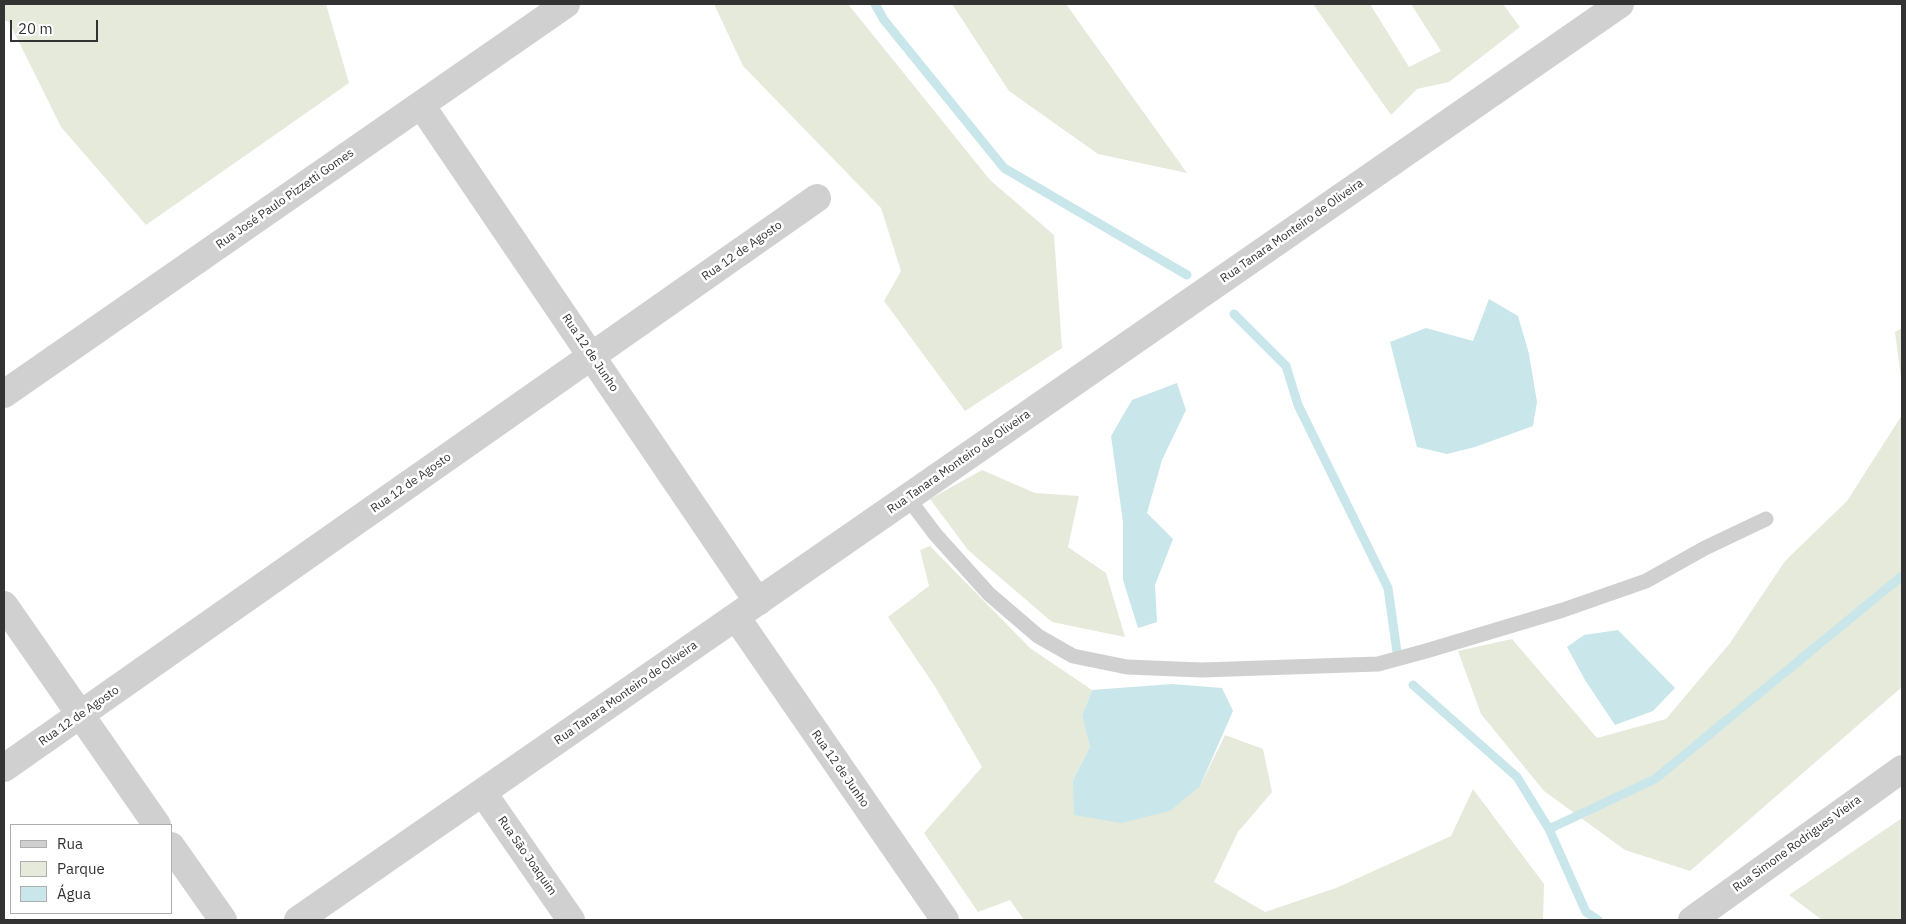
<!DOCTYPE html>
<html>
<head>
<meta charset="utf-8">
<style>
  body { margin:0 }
  #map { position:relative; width:1906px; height:924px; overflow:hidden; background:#fff; font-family:"IBM Plex Sans",sans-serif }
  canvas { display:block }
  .frame { position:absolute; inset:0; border:5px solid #333; pointer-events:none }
  .legend { position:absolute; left:10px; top:824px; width:162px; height:90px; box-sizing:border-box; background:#fff; border:1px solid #adadad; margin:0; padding:6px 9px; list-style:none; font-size:15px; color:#333 }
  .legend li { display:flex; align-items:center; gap:10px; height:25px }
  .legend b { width:25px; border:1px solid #adadad }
  .scale { position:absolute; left:10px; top:20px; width:88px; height:22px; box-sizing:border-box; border:2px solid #333; border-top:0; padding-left:6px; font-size:15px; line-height:18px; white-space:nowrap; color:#333; -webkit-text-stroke:4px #fff; paint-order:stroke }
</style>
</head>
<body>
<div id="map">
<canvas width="1906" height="924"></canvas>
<div class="frame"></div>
<ul class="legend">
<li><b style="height:6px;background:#d0d0d0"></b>Rua</li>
<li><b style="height:14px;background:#e6eadb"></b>Parque</li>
<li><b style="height:14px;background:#c9e6ea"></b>Água</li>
</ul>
<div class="scale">20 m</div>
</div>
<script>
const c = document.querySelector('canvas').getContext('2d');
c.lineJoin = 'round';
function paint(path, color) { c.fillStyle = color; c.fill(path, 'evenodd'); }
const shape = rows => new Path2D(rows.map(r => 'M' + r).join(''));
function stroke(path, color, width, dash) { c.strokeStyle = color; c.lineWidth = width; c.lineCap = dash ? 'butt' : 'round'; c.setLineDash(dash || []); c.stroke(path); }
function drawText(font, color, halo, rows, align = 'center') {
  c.font = font + ' "IBM Plex Sans",sans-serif'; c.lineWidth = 5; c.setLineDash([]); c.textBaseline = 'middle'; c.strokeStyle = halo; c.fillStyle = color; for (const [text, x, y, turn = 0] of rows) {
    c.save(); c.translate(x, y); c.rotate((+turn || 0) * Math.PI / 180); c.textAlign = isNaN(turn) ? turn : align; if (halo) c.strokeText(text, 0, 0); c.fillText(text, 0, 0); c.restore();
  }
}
const green = shape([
  [4,4,326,4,349,83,146,225,61,127,9,22,4,20],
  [714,4,848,4,990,180,1054,235,1062,348,965,411,884,301,901,271,881,208,743,66],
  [952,4,1066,4,1187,173,1098,154,1009,91],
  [1313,4,1370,4,1409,67,1441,51,1411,4,1503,4,1520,27,1449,82,1417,89,1391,115],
  [1902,328,1902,385,1895,332],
  [1902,415,1902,687,1690,871,1625,850,1544,791,1481,714,1458,651,1512,639,1597,738,1666,719,1730,643,1785,561,1847,501],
  [982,470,1035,493,1079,496,1068,547,1106,573,1125,637,1052,622,968,550,930,499],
  [930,546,1030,648,1092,690,1082,716,1090,747,1073,780,1200,786,1225,735,1263,749,1272,792,1238,832,1214,882,1265,912,1336,888,1451,836,1473,789,1544,884,1543,920,1024,920,1010,900,978,912,924,833,982,767,936,688,888,617,929,586,920,550],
  [1902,818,1902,920,1822,920,1789,895]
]);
const water = shape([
  [1489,299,1518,316,1529,354,1537,402,1533,426,1475,447,1447,454,1417,447,1390,342,1426,328,1473,341],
  [1177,383,1186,410,1162,460,1147,513,1173,539,1155,585,1157,622,1138,628,1123,580,1123,522,1111,436,1132,400],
  [1618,630,1675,688,1653,711,1615,725,1585,680,1567,647,1584,635],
  [1172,684,1222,688,1233,711,1200,786,1170,811,1121,823,1074,815,1073,780,1090,747,1082,716,1092,690]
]);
const stream = shape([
  [875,4,884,20,1004,168,1187,275],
  [1234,314,1286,366,1298,405,1388,588,1397,652],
  [1413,685,1517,777,1549,829,1586,912,1598,920],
  [1549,829,1655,779,1902,576]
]);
const service = shape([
  [908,498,935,534,989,594,1038,636,1073,656,1127,667,1202,670,1378,664,1426,651,1563,610,1646,581,1705,548,1766,519]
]);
const minor = shape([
  [421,105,758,602],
  [4,394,566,4],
  [4,605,157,825],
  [736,617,945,920],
  [4,768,817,198],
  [483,793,571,920],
  [171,846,223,920],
  [298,920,1620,4],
  [1692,920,1902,769]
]);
const streetNames = [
  ["Rua José Paulo Pizzetti Gomes",285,199,-35],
  ["Rua Tanara Monteiro de Oliveira",1292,231,-35],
  ["Rua 12 de Agosto",742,251,-35],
  ["Rua 12 de Junho",590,353,56],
  ["Rua Tanara Monteiro de Oliveira",959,462,-35],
  ["Rua 12 de Agosto",411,483,-35],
  ["Rua Tanara Monteiro de Oliveira",626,693,-35],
  ["Rua 12 de Agosto",79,716,-35],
  ["Rua 12 de Junho",840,769,55],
  ["Rua Simone Rodrigues Vieira",1797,844,-36],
  ["Rua São Joaquim",527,856,55]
];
paint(green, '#e6eadb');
paint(water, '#c9e6ea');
stroke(stream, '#c9e6ea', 9);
stroke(service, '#d0d0d0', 15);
stroke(minor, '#d0d0d0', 28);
drawText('12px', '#333', '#fff', streetNames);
</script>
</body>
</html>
